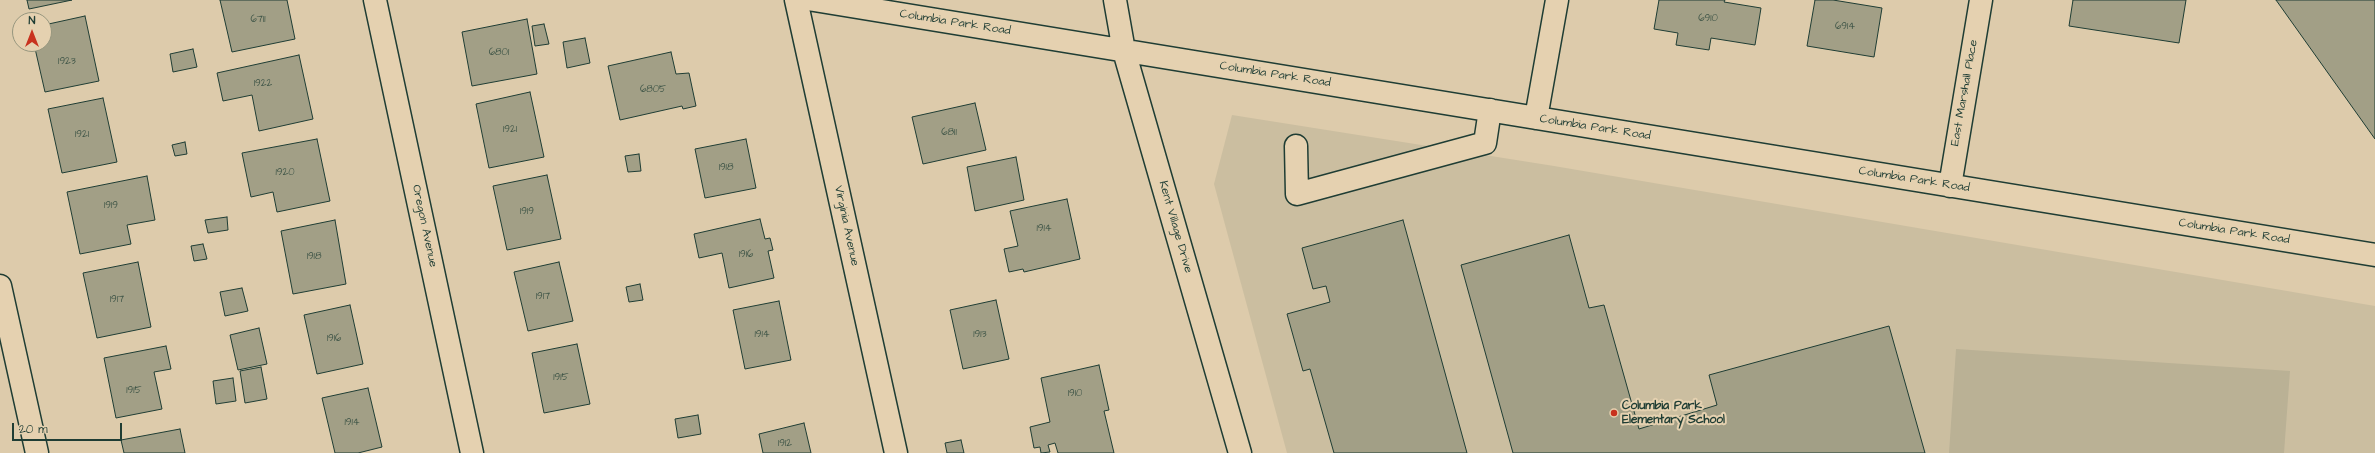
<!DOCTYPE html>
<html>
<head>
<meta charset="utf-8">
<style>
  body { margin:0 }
  #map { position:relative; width:2375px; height:453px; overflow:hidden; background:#ddcbab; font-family:"Architects Daughter",sans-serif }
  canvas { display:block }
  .north { position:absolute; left:12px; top:12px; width:40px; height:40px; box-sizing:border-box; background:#e5d1b0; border:1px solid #96967e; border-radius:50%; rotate:0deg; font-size:11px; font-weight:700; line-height:16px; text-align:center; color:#1f3d34 }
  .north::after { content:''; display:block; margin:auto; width:14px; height:18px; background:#c8321e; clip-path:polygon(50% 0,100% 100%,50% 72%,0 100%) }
  .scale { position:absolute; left:12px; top:423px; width:110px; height:18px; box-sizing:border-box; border:2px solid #1f3d34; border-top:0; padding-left:5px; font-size:12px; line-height:14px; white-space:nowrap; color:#1f3d34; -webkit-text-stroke:3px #e5d1b0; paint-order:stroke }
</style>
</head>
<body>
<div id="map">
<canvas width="2375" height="453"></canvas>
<div class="north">N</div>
<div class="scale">20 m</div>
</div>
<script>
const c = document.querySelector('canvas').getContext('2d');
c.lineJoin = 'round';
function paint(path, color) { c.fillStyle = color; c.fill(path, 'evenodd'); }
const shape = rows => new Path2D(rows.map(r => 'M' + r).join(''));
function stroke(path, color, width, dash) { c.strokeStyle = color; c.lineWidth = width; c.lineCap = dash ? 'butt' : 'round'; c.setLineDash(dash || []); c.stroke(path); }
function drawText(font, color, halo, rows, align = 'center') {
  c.font = font + ' "Architects Daughter",sans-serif'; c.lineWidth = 4; c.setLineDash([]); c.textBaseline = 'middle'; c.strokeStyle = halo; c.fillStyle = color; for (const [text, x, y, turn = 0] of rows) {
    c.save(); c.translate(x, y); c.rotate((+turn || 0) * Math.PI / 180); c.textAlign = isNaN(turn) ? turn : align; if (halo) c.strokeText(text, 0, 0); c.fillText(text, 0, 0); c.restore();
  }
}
const built = shape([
  [1232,115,1554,166,2375,306,2375,453,1287,453,1214,184]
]);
const green = shape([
  [1956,349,2290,371,2284,453,1949,453]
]);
const building = shape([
  [27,0,72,0,29,9,27,0],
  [220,0,287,0,295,39,232,52,220,0],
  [1659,0,1725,0,1724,2,1761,8,1755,45,1711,38,1709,50,1676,45,1678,33,1654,29,1659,0],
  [1815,0,1833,0,1882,8,1874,57,1807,46,1815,0],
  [2073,0,2186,0,2179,43,2069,26,2073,0],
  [2276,0,2375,0,2375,139,2276,0],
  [85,16,99,81,45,92,34,44,44,44,44,25,85,16],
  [527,19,537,74,472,86,462,32,527,19],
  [544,24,549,44,535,46,532,26,544,24],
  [585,38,590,63,567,68,563,42,585,38],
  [193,49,197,67,173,72,170,54,193,49],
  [671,52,676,74,689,73,696,106,683,109,682,106,620,120,608,66,671,52],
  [299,55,313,119,259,131,252,95,223,101,217,73,299,55],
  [530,92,544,157,489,168,476,104,530,92],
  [103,98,117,162,62,173,48,109,103,98],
  [975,103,986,150,923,164,912,117,975,103],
  [317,139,330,201,277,212,273,192,251,197,242,153,317,139],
  [746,139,756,188,705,198,695,149,746,139],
  [185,142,187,154,175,156,172,145,185,142],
  [639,154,641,171,628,172,625,156,639,154],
  [1016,157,1024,200,975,211,967,167,1016,157],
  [547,175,561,239,507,250,493,186,547,175],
  [147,176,155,220,127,225,131,244,80,254,67,192,147,176],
  [1067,199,1080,259,1024,272,1023,269,1009,272,1004,249,1018,246,1010,211,1067,199],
  [227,217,228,230,208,233,205,220,227,217],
  [760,219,765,239,770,238,773,250,768,251,774,278,729,288,722,253,699,258,694,234,760,219],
  [335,220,346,284,293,294,281,231,335,220],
  [1403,220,1467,453,1334,453,1310,369,1303,371,1287,314,1330,302,1326,286,1313,289,1302,248,1403,220],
  [1569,235,1589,308,1604,305,1639,429,1717,405,1709,375,1889,326,1925,453,1513,453,1461,265,1569,235],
  [203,244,207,259,194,261,191,246,203,244],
  [138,262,151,327,97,338,83,273,138,262],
  [559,262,573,321,528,331,514,272,559,262],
  [640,284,643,300,629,302,626,287,640,284],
  [242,288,248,311,225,316,220,292,242,288],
  [996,300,1009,359,963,369,950,310,996,300],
  [779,301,791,360,745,369,733,310,779,301],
  [350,305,363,364,317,374,304,315,350,305],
  [259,328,267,364,238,370,230,335,259,328],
  [577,344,590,404,544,413,532,353,577,344],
  [166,346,171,369,154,372,162,409,116,418,104,358,166,346],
  [1099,365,1109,410,1104,411,1114,453,1058,453,1055,443,1048,445,1050,452,1041,453,1040,447,1034,448,1030,427,1050,422,1041,378,1099,365],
  [261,367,267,399,245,403,240,371,261,367],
  [233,378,236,401,216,404,213,381,233,378],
  [368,388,382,447,358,453,335,453,322,398,368,388],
  [698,415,701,434,678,438,675,419,698,415],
  [804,423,811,453,763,453,759,434,804,423],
  [180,429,185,453,124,453,121,440,180,429],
  [961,440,964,453,947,453,945,443,961,440]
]);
const minor = shape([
  [375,0,472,453],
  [796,0,896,453],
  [814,0,2375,255],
  [1115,0,1124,51,1240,453],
  [1536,118,1557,0],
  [1296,146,1297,194,1485,143,1490,110],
  [1950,186,1981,0],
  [0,286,37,453]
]);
const markers = [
  [1614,413,4,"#c8321e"]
];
const numberNames = [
  ["6910",1708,19],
  ["6711",258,20],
  ["6914",1845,27],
  ["6801",499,53],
  ["1923",67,62],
  ["1922",263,84],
  ["6805",653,90],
  ["1921",510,130],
  ["6811",949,133],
  ["1921",82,135],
  ["1918",726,168],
  ["1920",285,173],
  ["1919",111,206],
  ["1919",527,212],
  ["1914",1044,229],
  ["1916",746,255],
  ["1918",314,257],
  ["1917",543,297],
  ["1917",117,300],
  ["1914",762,335],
  ["1913",980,335],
  ["1916",334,339],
  ["1915",561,378],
  ["1915",134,391],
  ["1910",1075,394],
  ["1914",352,423],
  ["1912",785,444]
];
const streetNames = [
  ["Columbia Park Road",955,23,9],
  ["Columbia Park Road",1275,75,9],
  ["East Marshall Place",1965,93,-80],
  ["Columbia Park Road",1595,128,9],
  ["Columbia Park Road",1914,180,9],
  ["Oregon Avenue",424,226,78],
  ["Virginia Avenue",846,226,78],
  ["Kent Village Drive",1175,227,74],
  ["Columbia Park Road",2234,232,9]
];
const poiNames = [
  ["Columbia Park",1622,406],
  ["Elementary School",1622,420]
];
paint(built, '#cbbea0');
paint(green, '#bab195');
paint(building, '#a29f86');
stroke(building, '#1f3d34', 1);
stroke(minor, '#1f3d34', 25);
stroke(minor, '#e5d1b0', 22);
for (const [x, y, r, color] of markers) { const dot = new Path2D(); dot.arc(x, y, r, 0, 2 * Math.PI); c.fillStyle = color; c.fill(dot); stroke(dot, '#e5d1b0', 1.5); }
drawText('10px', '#405648', null, numberNames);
drawText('12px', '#1f3d34', '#e5d1b0', streetNames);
drawText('bold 12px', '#1f3d34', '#e5d1b0', poiNames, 'left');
</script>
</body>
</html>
